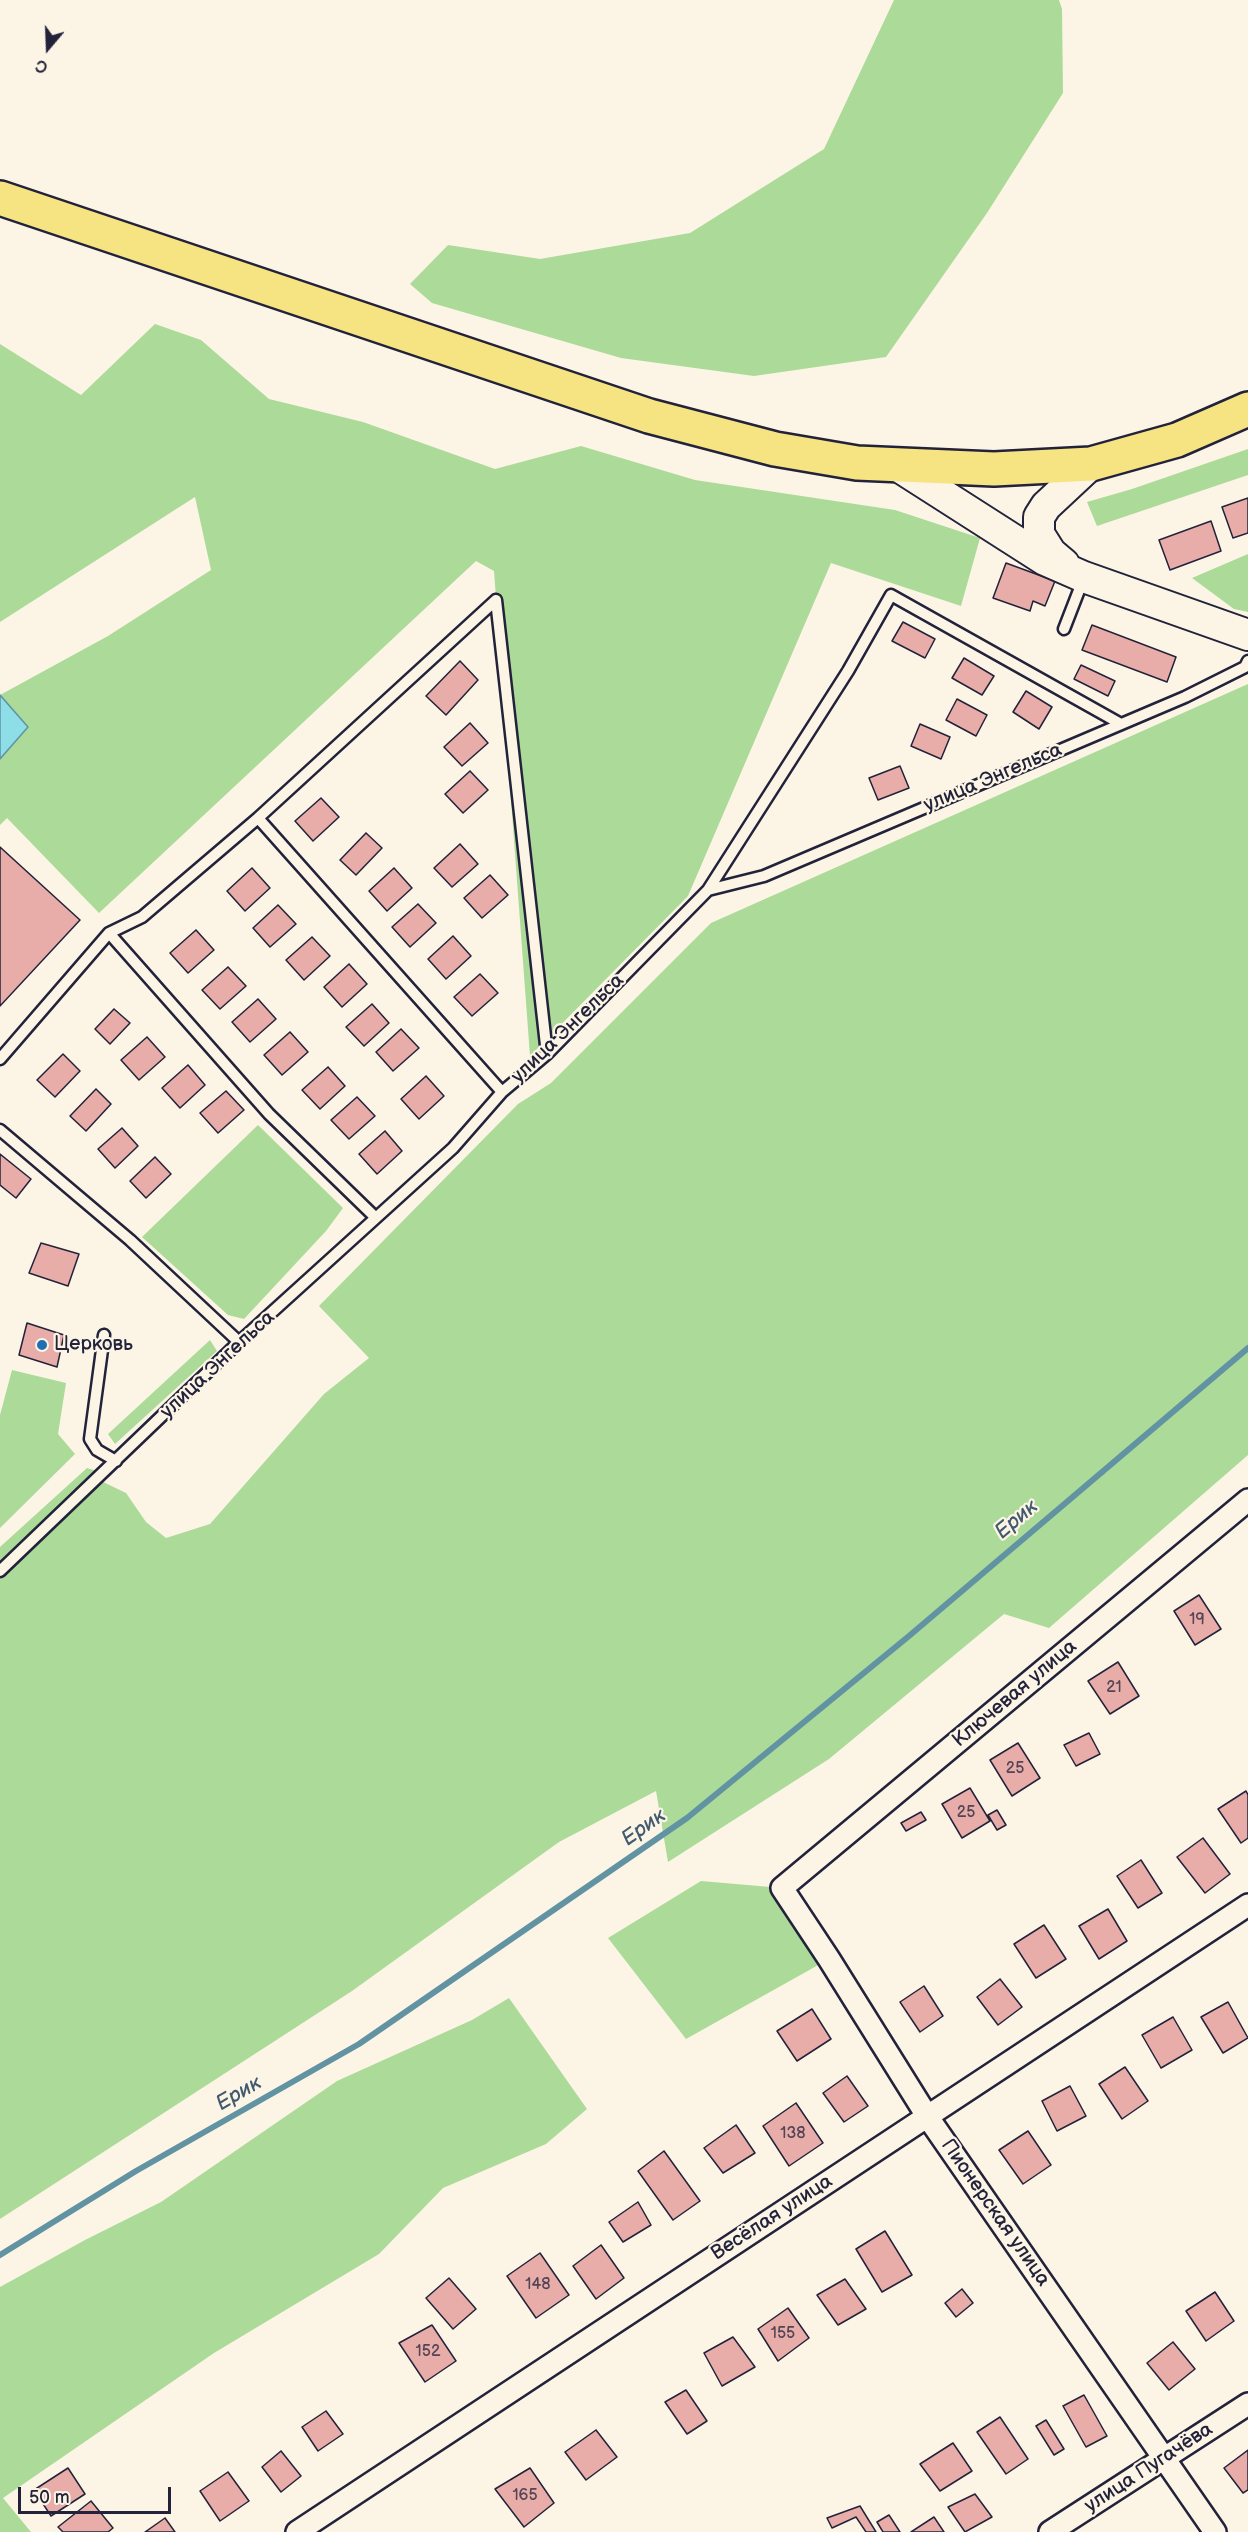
<!DOCTYPE html>
<html>
<head>
<meta charset="utf-8">
<style>
  body { margin:0 }
  #map { position:relative; width:1248px; height:2532px; overflow:hidden; background:#fcf5e5; font-family:"Balsamiq Sans",sans-serif }
  canvas { display:block }
  .north { position:absolute; left:18px; top:18px; width:60px; height:60px; -webkit-text-stroke:4px #fcf5e5; paint-order:stroke; rotate:199deg; font-size:16px; font-weight:700; line-height:24px; text-align:center; color:#22223b }
  .north::after { content:''; display:block; margin:auto; width:21px; height:27px; background:#22223b; clip-path:polygon(50% 0,100% 100%,50% 72%,0 100%) }
  .scale { position:absolute; left:18px; top:2487px; width:153px; height:27px; box-sizing:border-box; border:3px solid #22223b; border-top:0; padding-left:8px; font-size:18px; line-height:21px; white-space:nowrap; color:#22223b; -webkit-text-stroke:4px #fcf5e5; paint-order:stroke }
</style>
</head>
<body>
<div id="map">
<canvas width="1248" height="2532"></canvas>
<div class="north">С</div>
<div class="scale">50 m</div>
</div>
<script>
const c = document.querySelector('canvas').getContext('2d');
c.lineJoin = 'round';
function paint(path, color) { c.fillStyle = color; c.fill(path, 'evenodd'); }
const shape = rows => new Path2D(rows.map(r => 'M' + r).join(''));
function stroke(path, color, width, dash) { c.strokeStyle = color; c.lineWidth = width; c.lineCap = dash ? 'butt' : 'round'; c.setLineDash(dash || []); c.stroke(path); }
function drawText(font, color, halo, rows, align = 'center') {
  c.font = font + ' "Balsamiq Sans",sans-serif'; c.lineWidth = 4.5; c.setLineDash([]); c.textBaseline = 'middle'; c.strokeStyle = halo; c.fillStyle = color; for (const [text, x, y, turn = 0] of rows) {
    c.save(); c.translate(x, y); c.rotate((+turn || 0) * Math.PI / 180); c.textAlign = isNaN(turn) ? turn : align; if (halo) c.strokeText(text, 0, 0); c.fillText(text, 0, 0); c.restore();
  }
}
const green = shape([
  [894,0,1059,0,1062,9,1063,93,987,213,886,357,754,376,621,358,432,303,410,284,448,245,540,259,690,233,824,149],
  [155,324,201,340,269,399,363,422,495,469,581,446,695,480,895,510,980,538,961,606,831,563,688,896,530,1056,494,571,476,561,99,913,7,818,0,825,0,759,28,727,0,695,108,636,211,570,195,497,0,622,0,344,81,395],
  [1248,449,1248,475,1097,526,1087,502,1132,489],
  [1248,554,1248,612,1234,609,1192,578],
  [1248,684,1248,1455,1049,1628,1004,1614,829,1759,668,1862,656,1791,559,1842,352,1991,0,2219,0,1571,97,1479,126,1493,146,1522,166,1538,210,1524,324,1394,369,1358,319,1306,518,1104,551,1083,711,923],
  [258,1125,343,1208,326,1231,244,1319,228,1315,142,1237],
  [210,1340,217,1351,115,1444,108,1434],
  [12,1370,66,1383,58,1434,75,1454,0,1528,0,1415],
  [87,1468,97,1471,0,1561,0,1547],
  [701,1881,782,1888,829,1959,686,2039,608,1938],
  [509,1998,587,2109,546,2144,443,2188,379,2254,214,2353,3,2498,31,2532,0,2532,0,2287,85,2240,161,2202,337,2081,472,2020]
]);
const water = shape([
  [0,695,28,727,0,759,0,695]
]);
const stream = shape([
  [0,2255,136,2171,359,2044,687,1818,909,1636,1248,1348]
]);
const building = shape([
  [1248,498,1248,533,1233,538,1222,507,1248,498],
  [1211,521,1221,551,1170,570,1159,540,1211,521],
  [1006,563,1055,581,1045,606,1033,601,1030,611,993,598,1006,563],
  [903,622,935,639,925,658,892,641,903,622],
  [1092,625,1176,657,1167,682,1082,650,1092,625],
  [964,658,994,676,982,695,952,678,964,658],
  [460,661,478,680,446,715,426,696,460,661],
  [1081,665,1115,681,1108,696,1074,679,1081,665],
  [1026,691,1052,707,1039,729,1013,712,1026,691],
  [957,699,987,715,976,736,946,720,957,699],
  [470,723,488,743,462,766,444,747,470,723],
  [920,724,950,737,941,759,911,746,920,724],
  [900,766,909,788,878,800,869,778,900,766],
  [470,771,488,790,463,813,445,794,470,771],
  [321,798,339,817,313,841,295,821,321,798],
  [366,833,382,848,356,875,340,860,366,833],
  [460,844,478,864,452,887,434,868,460,844],
  [0,847,80,920,0,1006,0,847],
  [252,868,270,888,245,911,227,891,252,868],
  [394,868,412,888,387,911,369,891,394,868],
  [490,875,508,895,482,918,464,898,490,875],
  [418,904,436,923,410,947,392,927,418,904],
  [278,905,296,924,270,947,253,928,278,905],
  [196,930,214,950,188,973,170,953,196,930],
  [453,936,471,956,446,979,428,959,453,936],
  [312,937,330,956,304,980,286,960,312,937],
  [349,964,367,984,342,1007,324,987,349,964],
  [228,967,246,986,220,1009,202,990,228,967],
  [480,974,498,993,472,1016,454,997,480,974],
  [258,999,276,1019,250,1042,232,1022,258,999],
  [372,1004,389,1023,364,1046,346,1027,372,1004],
  [114,1009,130,1023,110,1044,95,1029,114,1009],
  [401,1029,419,1048,393,1071,376,1052,401,1029],
  [290,1032,308,1052,282,1075,264,1055,290,1032],
  [147,1037,165,1057,139,1080,121,1060,147,1037],
  [63,1054,80,1071,55,1097,37,1080,63,1054],
  [188,1065,205,1085,180,1108,162,1088,188,1065],
  [328,1067,345,1086,320,1109,302,1090,328,1067],
  [426,1076,444,1096,419,1119,401,1099,426,1076],
  [96,1089,111,1104,86,1131,70,1116,96,1089],
  [226,1091,244,1110,218,1133,200,1113,226,1091],
  [357,1097,375,1116,349,1139,331,1120,357,1097],
  [122,1128,138,1146,115,1168,98,1149,122,1128],
  [385,1131,402,1151,377,1174,359,1154,385,1131],
  [0,1154,31,1179,16,1198,0,1185,0,1154],
  [155,1157,171,1174,146,1198,130,1181,155,1157],
  [41,1243,79,1254,68,1286,29,1273,41,1243],
  [27,1323,64,1335,57,1367,19,1355,27,1323],
  [1199,1595,1221,1629,1195,1645,1174,1611,1199,1595],
  [1118,1662,1139,1696,1110,1714,1088,1681,1118,1662],
  [1089,1733,1100,1754,1076,1766,1064,1745,1089,1733],
  [1018,1743,1040,1778,1012,1796,990,1760,1018,1743],
  [970,1788,990,1821,962,1838,942,1804,970,1788],
  [1246,1791,1248,1795,1248,1838,1241,1843,1218,1809,1246,1791],
  [997,1810,1006,1825,997,1830,988,1815,997,1810],
  [921,1812,926,1820,906,1831,901,1823,921,1812],
  [1203,1838,1230,1874,1205,1893,1177,1857,1203,1838],
  [1141,1860,1162,1893,1138,1908,1117,1876,1141,1860],
  [1108,1909,1127,1941,1099,1959,1079,1926,1108,1909],
  [1044,1925,1066,1959,1036,1978,1014,1944,1044,1925],
  [1000,1979,1022,2007,998,2025,977,1997,1000,1979],
  [924,1986,943,2016,920,2032,900,2002,924,1986],
  [1228,2002,1248,2038,1223,2053,1201,2017,1228,2002],
  [812,2009,831,2039,797,2061,777,2031,812,2009],
  [1173,2017,1192,2050,1161,2068,1142,2035,1173,2017],
  [1125,2067,1148,2101,1122,2119,1099,2084,1125,2067],
  [847,2076,868,2106,844,2122,823,2093,847,2076],
  [1070,2086,1086,2116,1057,2131,1042,2101,1070,2086],
  [796,2103,823,2143,789,2166,763,2126,796,2103],
  [736,2125,755,2153,723,2173,704,2148,736,2125],
  [1028,2131,1051,2165,1023,2184,999,2150,1028,2131],
  [664,2151,700,2201,673,2220,638,2171,664,2151],
  [638,2202,651,2225,623,2242,609,2222,638,2202],
  [885,2231,912,2275,882,2292,856,2249,885,2231],
  [601,2245,624,2278,596,2299,573,2266,601,2245],
  [540,2253,569,2295,536,2318,507,2276,540,2253],
  [449,2278,476,2309,453,2329,426,2298,449,2278],
  [845,2279,866,2309,838,2325,817,2295,845,2279],
  [962,2289,973,2303,956,2317,945,2303,962,2289],
  [1215,2292,1234,2321,1206,2341,1186,2311,1215,2292],
  [788,2308,809,2338,778,2361,758,2329,788,2308],
  [432,2325,456,2361,425,2382,399,2343,432,2325],
  [733,2337,755,2367,722,2386,704,2353,733,2337],
  [1173,2342,1195,2369,1169,2390,1147,2363,1173,2342],
  [686,2390,707,2421,687,2434,665,2402,686,2390],
  [1084,2395,1107,2436,1086,2447,1063,2406,1084,2395],
  [326,2411,343,2434,318,2451,302,2427,326,2411],
  [1000,2417,1028,2459,1006,2474,977,2432,1000,2417],
  [1046,2420,1064,2449,1054,2455,1036,2426,1046,2420],
  [596,2430,617,2457,586,2480,565,2452,596,2430],
  [953,2443,972,2471,940,2491,920,2464,953,2443],
  [1248,2450,1248,2490,1243,2493,1224,2468,1248,2450],
  [281,2451,301,2476,281,2492,262,2467,281,2451],
  [68,2468,85,2494,51,2516,34,2490,68,2468],
  [530,2468,554,2503,524,2527,495,2489,530,2468],
  [228,2472,249,2501,220,2521,200,2491,228,2472],
  [975,2494,992,2517,965,2532,948,2507,975,2494],
  [91,2501,113,2528,108,2532,63,2532,58,2527,91,2501],
  [860,2506,876,2532,866,2532,856,2517,832,2528,827,2518,860,2506],
  [889,2515,900,2532,883,2532,877,2522,889,2515],
  [934,2517,944,2532,911,2532,934,2517],
  [165,2518,175,2532,145,2532,165,2518]
]);
const lane = shape([
  [496,600,547,1054],
  [1064,629,1083,580],
  [258,818,502,1092],
  [708,890,848,671,891,595,1121,724],
  [109,933,269,1114,375,1217],
  [0,1059,109,933,142,917,258,818,496,600],
  [0,1130,130,1240,239,1342],
  [104,1335,90,1439,97,1450,116,1461],
  [0,1571,239,1342,453,1148,502,1092,547,1054,708,890,764,876,1185,697,1245,667,1248,661]
]);
const street = shape([
  [297,2532,1248,1905],
  [1050,2532,1248,2404],
  [1215,2532,927,2116,829,1959,782,1888,1248,1500]
]);
const secondary = shape([
  [898,466,1045,560,1084,577,1248,635],
  [1064,564,1051,553,1039,534,1039,517,1046,506,1091,464]
]);
const highway = shape([
  [0,198,649,416,775,449,857,463,994,469,1091,464,1177,440,1248,409]
]);
const markers = [
  [42,1345,6,"#1f6fb2"]
];
const numberNames = [
  ["19",1197,1620],
  ["21",1114,1688],
  ["25",1015,1769],
  ["25",966,1813],
  ["138",793,2134],
  ["148",538,2285],
  ["155",783,2334],
  ["152",428,2352],
  ["165",525,2496]
];
const streetNames = [
  ["улица Энгельса",993,778,-23],
  ["улица Энгельса",568,1029,-44],
  ["улица Энгельса",218,1365,-43],
  ["Ключевая улица",1015,1694,-40],
  ["Пионерская улица",995,2213,55],
  ["Весёлая улица",772,2218,-33],
  ["улица Пугачёва",1149,2468,-33]
];
const poiNames = [
  ["Церковь",54,1345]
];
const waterNames = [
  ["Ерик",1017,1520,-40],
  ["Ерик",644,1828,-35],
  ["Ерик",239,2094,-30]
];
paint(green, '#acda99');
paint(water, '#8ddee7');
stroke(water, '#6293a2', 1.5);
stroke(stream, '#6293a2', 6);
paint(building, '#e8ada8');
stroke(building, '#22223b', 1.5);
stroke(lane, '#22223b', 15);
stroke(street, '#22223b', 26);
stroke(secondary, '#22223b', 34);
stroke(highway, '#22223b', 38);
stroke(lane, '#fcf5e5', 10);
stroke(street, '#fcf5e5', 21);
stroke(secondary, '#fcf5e5', 30);
stroke(highway, '#f6e381', 33);
for (const [x, y, r, color] of markers) { const dot = new Path2D(); dot.arc(x, y, r, 0, 2 * Math.PI); c.fillStyle = color; c.fill(dot); stroke(dot, '#fcf5e5', 2); }
drawText('16px', '#544556', null, numberNames);
drawText('20px', '#22223b', '#fcf5e5', streetNames);
drawText('20px', '#22223b', '#fcf5e5', poiNames, 'left');
drawText('italic 21px', '#425a6f', '#fcf5e5', waterNames);
</script>
</body>
</html>
